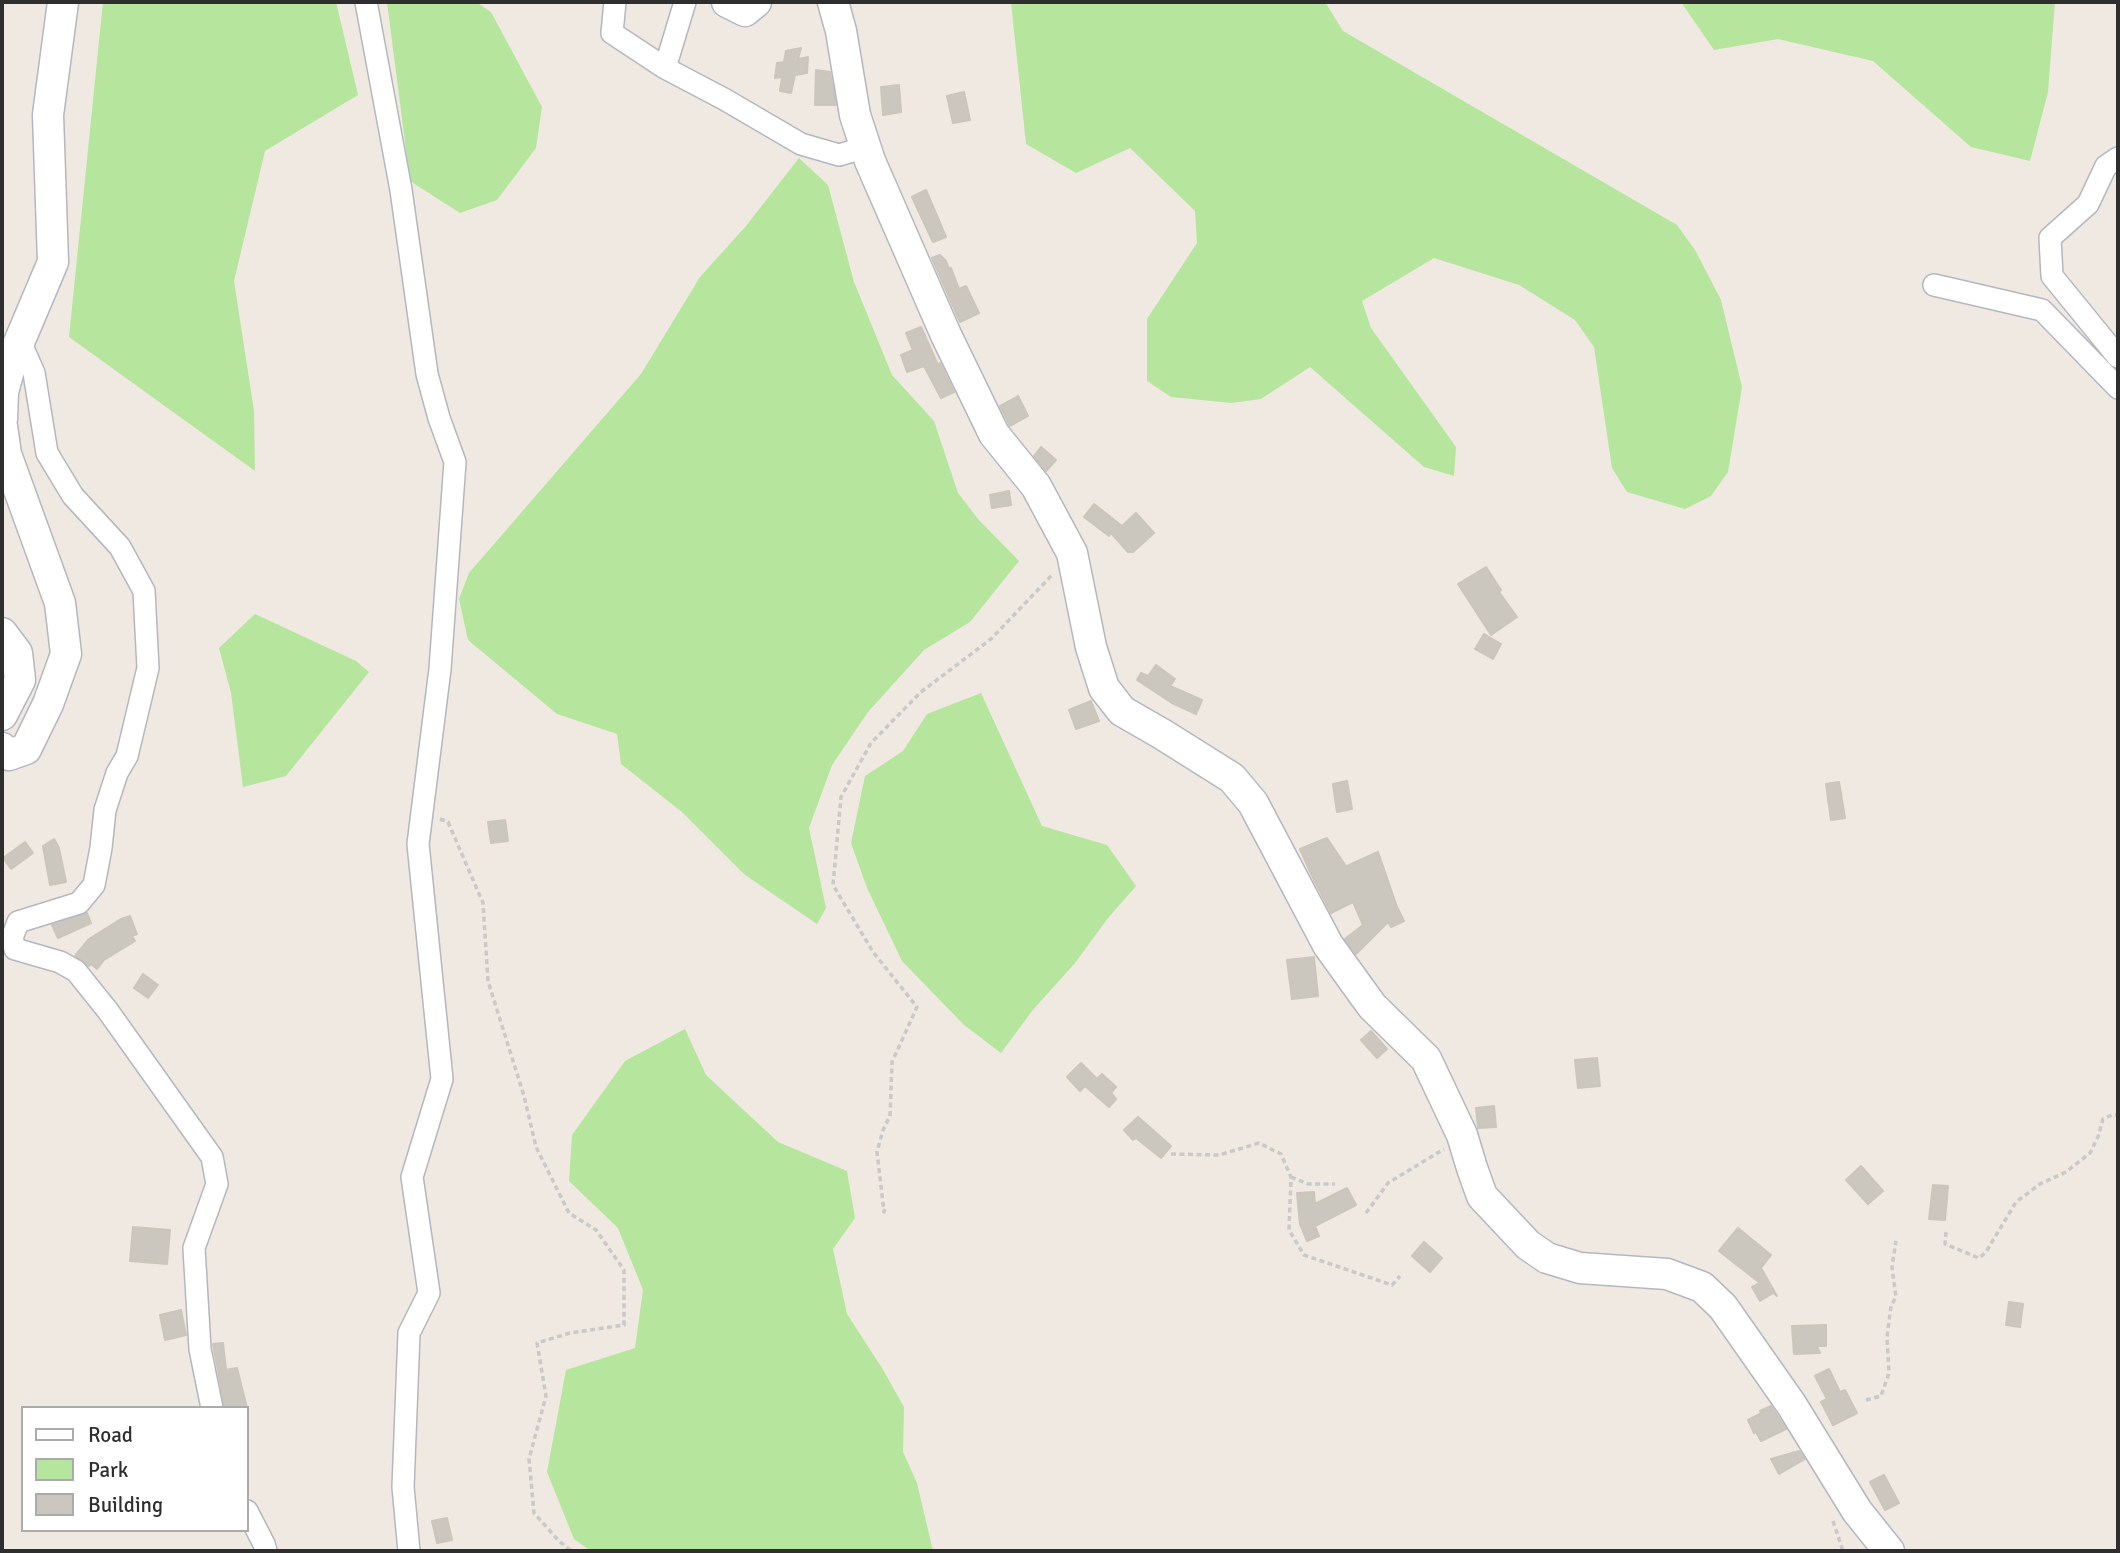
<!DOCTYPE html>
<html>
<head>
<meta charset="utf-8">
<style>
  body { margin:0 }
  #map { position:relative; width:2120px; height:1553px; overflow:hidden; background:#efe9e1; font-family:Signika,sans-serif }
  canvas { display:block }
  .frame { position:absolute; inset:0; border:4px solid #2e2e2e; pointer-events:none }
  .legend { position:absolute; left:21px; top:1406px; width:228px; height:126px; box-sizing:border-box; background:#fff; border:2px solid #ababab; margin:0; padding:9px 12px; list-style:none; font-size:21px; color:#2e2e2e }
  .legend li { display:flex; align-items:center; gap:14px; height:35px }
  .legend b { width:35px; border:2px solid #ababab }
</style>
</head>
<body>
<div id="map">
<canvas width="2120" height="1553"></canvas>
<div class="frame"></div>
<ul class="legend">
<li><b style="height:9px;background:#fff"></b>Road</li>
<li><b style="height:19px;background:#b6e59e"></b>Park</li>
<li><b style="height:19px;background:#cbc7bf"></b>Building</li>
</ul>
</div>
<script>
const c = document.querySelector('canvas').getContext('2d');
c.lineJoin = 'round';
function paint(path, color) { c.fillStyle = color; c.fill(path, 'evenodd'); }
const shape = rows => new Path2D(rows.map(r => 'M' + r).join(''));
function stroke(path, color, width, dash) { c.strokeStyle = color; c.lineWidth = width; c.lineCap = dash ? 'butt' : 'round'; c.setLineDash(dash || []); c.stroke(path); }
const green = shape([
  [103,2,336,2,358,95,265,151,234,281,254,411,255,471,69,337],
  [387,2,476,2,491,12,542,107,536,148,497,200,460,213,410,181],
  [1011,2,1325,2,1343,31,1677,225,1695,250,1721,300,1742,387,1728,472,1711,496,1685,509,1627,492,1612,468,1594,347,1575,320,1519,285,1434,258,1362,301,1371,328,1456,447,1454,476,1424,467,1310,367,1261,399,1231,403,1171,397,1147,381,1147,319,1197,243,1195,211,1130,148,1076,173,1026,144],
  [1681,2,2055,2,2048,92,2030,161,1971,147,1873,61,1778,39,1714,50],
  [799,158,828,185,854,282,892,375,934,421,958,493,978,519,1019,561,970,622,924,650,868,712,832,765,809,828,826,908,817,924,745,875,682,812,621,764,617,734,557,714,468,640,459,599,469,573,641,374,700,277,746,226],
  [255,614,356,661,369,672,286,776,243,787,231,693,219,648],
  [981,693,1042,826,1107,845,1136,886,1108,918,1075,963,1032,1011,1001,1053,964,1025,902,961,867,888,851,843,865,776,903,751,927,714],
  [685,1029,706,1075,778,1142,847,1171,855,1218,833,1249,847,1314,882,1368,904,1407,903,1452,917,1483,933,1551,591,1551,574,1539,547,1472,566,1370,635,1348,643,1290,618,1228,569,1181,572,1135,625,1061]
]);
const building = shape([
  [801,48,798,59,808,57,807,73,795,75,791,93,780,91,782,77,775,78,777,63,784,62,786,51,801,48],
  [816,70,830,72,836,105,815,105,816,70],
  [899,85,901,112,883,115,881,87,899,85],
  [964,92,970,120,953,123,947,96,964,92],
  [926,190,946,237,933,242,912,197,926,190],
  [940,255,946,261,949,269,951,268,959,289,966,286,979,313,960,322,932,258,940,255],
  [921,327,938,365,940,363,954,392,941,398,924,366,907,372,901,355,913,350,906,333,921,327],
  [1018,396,1028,416,1010,426,1000,406,1018,396],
  [1041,447,1056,460,1046,471,1034,456,1041,447],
  [1009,491,1011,505,992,508,990,495,1009,491],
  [1094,504,1122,526,1136,513,1154,533,1133,552,1128,552,1111,533,1109,536,1084,517,1094,504],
  [1486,567,1501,590,1499,592,1517,617,1491,635,1458,584,1486,567],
  [1484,634,1501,644,1493,659,1475,649,1484,634],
  [1156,665,1175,679,1170,686,1202,700,1196,714,1172,703,1137,680,1141,673,1148,676,1156,665],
  [1091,701,1099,721,1076,729,1069,710,1091,701],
  [1347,781,1352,809,1337,812,1333,784,1347,781],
  [1839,782,1845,818,1831,820,1826,784,1839,782],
  [505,820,508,841,491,843,488,822,505,820],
  [1327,838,1347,868,1347,866,1378,852,1397,907,1404,921,1391,927,1388,922,1356,954,1345,939,1363,925,1353,902,1331,913,1311,874,1300,849,1327,838],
  [54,839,59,848,66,882,50,885,43,846,54,839],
  [25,842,33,853,11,869,3,858,25,842],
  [87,913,91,923,58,938,52,925,87,913],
  [130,916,137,934,132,936,135,941,104,960,97,969,91,964,89,966,75,956,89,939,121,919,130,916],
  [1314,957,1318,996,1292,999,1287,960,1314,957],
  [143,974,158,985,148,998,134,988,143,974],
  [1371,1031,1387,1049,1377,1058,1361,1040,1371,1031],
  [1597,1058,1600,1086,1578,1088,1575,1060,1597,1058],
  [1081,1063,1097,1079,1102,1074,1116,1087,1111,1093,1116,1099,1109,1107,1085,1086,1080,1091,1067,1077,1081,1063],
  [1494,1106,1496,1127,1478,1128,1476,1108,1494,1106],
  [1138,1117,1171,1146,1161,1158,1136,1138,1133,1140,1124,1130,1138,1117],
  [1861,1166,1883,1191,1868,1204,1846,1180,1861,1166],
  [1933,1185,1948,1186,1945,1220,1929,1219,1933,1185],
  [1347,1188,1356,1205,1315,1226,1319,1236,1307,1241,1300,1224,1297,1193,1314,1192,1315,1204,1347,1188],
  [133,1227,170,1230,167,1264,130,1261,133,1227],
  [1738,1228,1771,1255,1761,1268,1777,1296,1773,1293,1760,1301,1752,1287,1760,1283,1719,1251,1738,1228],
  [1424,1242,1442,1258,1430,1272,1412,1256,1424,1242],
  [2009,1302,2023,1304,2020,1327,2006,1325,2009,1302],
  [181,1310,186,1335,165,1340,160,1315,181,1310],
  [1826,1325,1826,1346,1817,1346,1820,1353,1794,1354,1792,1326,1826,1325],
  [223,1343,226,1370,237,1368,247,1408,225,1408,213,1344,223,1343],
  [1829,1369,1840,1392,1845,1390,1857,1413,1833,1425,1821,1402,1827,1399,1815,1376,1829,1369],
  [1771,1406,1786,1429,1761,1441,1756,1432,1754,1433,1748,1420,1762,1413,1760,1411,1771,1406],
  [1799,1451,1805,1459,1779,1474,1771,1459,1799,1451],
  [1884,1475,1899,1503,1885,1510,1870,1482,1884,1475],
  [447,1518,452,1540,437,1543,432,1521,447,1518]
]);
const path = shape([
  [440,819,448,822,483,903,488,981,524,1096,536,1147,569,1213,596,1230,624,1270,624,1325,570,1333,537,1343,546,1396,529,1459,534,1513,559,1541,571,1551],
  [1171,1154,1219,1155,1259,1143,1281,1154,1291,1177,1289,1230,1304,1255,1392,1285,1400,1276],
  [1291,1177,1308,1184,1335,1184],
  [885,1209,884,1212,877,1152,883,1130,890,1116,892,1062,917,1007,873,952,833,885,841,797,871,743,921,692,991,639,1053,574],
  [1366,1213,1388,1183,1444,1149],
  [1946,1232,1945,1244,1979,1258,1986,1252,2016,1202,2040,1184,2066,1172,2090,1153,2098,1137,2103,1119,2112,1115,2118,1115],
  [1866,1400,1881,1396,1889,1373,1887,1337,1891,1306,1896,1297,1892,1267,1896,1241],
  [1833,1521,1843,1551]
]);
const street = shape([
  [366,2,401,190,427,374,439,418,455,462,440,669,418,844,442,1079,412,1177,429,1293,409,1333,403,1487,409,1551],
  [615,2,612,33,665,68,685,2],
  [665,68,724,99,801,144,839,155,866,147],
  [2118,158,2106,166,2088,204,2050,238,2052,276,2118,357],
  [1934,285,2042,310,2118,388],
  [19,339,34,373,47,453,73,496,120,547,144,591,148,668,127,756,117,773,105,810,101,848,94,885,79,903,18,922,12,938,15,949,60,962,76,971,108,1011,212,1157,217,1184,194,1248,200,1349,212,1408],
  [247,1511,264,1544,266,1551]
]);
const secondary = shape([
  [727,2,745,11,756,2],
  [833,2,841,31,855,115,870,161,946,335,994,434,1036,486,1072,553,1091,647,1104,688,1122,711,1162,734,1232,778,1253,803,1328,945,1372,1006,1426,1059,1462,1135,1472,1168,1482,1196,1528,1245,1547,1258,1580,1268,1667,1274,1702,1287,1723,1307,1791,1404,1857,1511,1889,1551],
  [2,419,3,392,12,359,53,262,48,115,63,2],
  [2,426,6,454,60,603,66,654,48,704,26,749,9,755,2,748],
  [2,633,17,653,20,680,2,715]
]);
paint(green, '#b6e59e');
paint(building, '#cbc7bf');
stroke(building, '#cbc5ba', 2);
stroke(street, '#b4b7c1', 24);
stroke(secondary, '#b4b7c1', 33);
stroke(path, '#c9c9c9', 3.5, [5, 3.5]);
stroke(street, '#fff', 21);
stroke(secondary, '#fff', 30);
</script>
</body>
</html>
